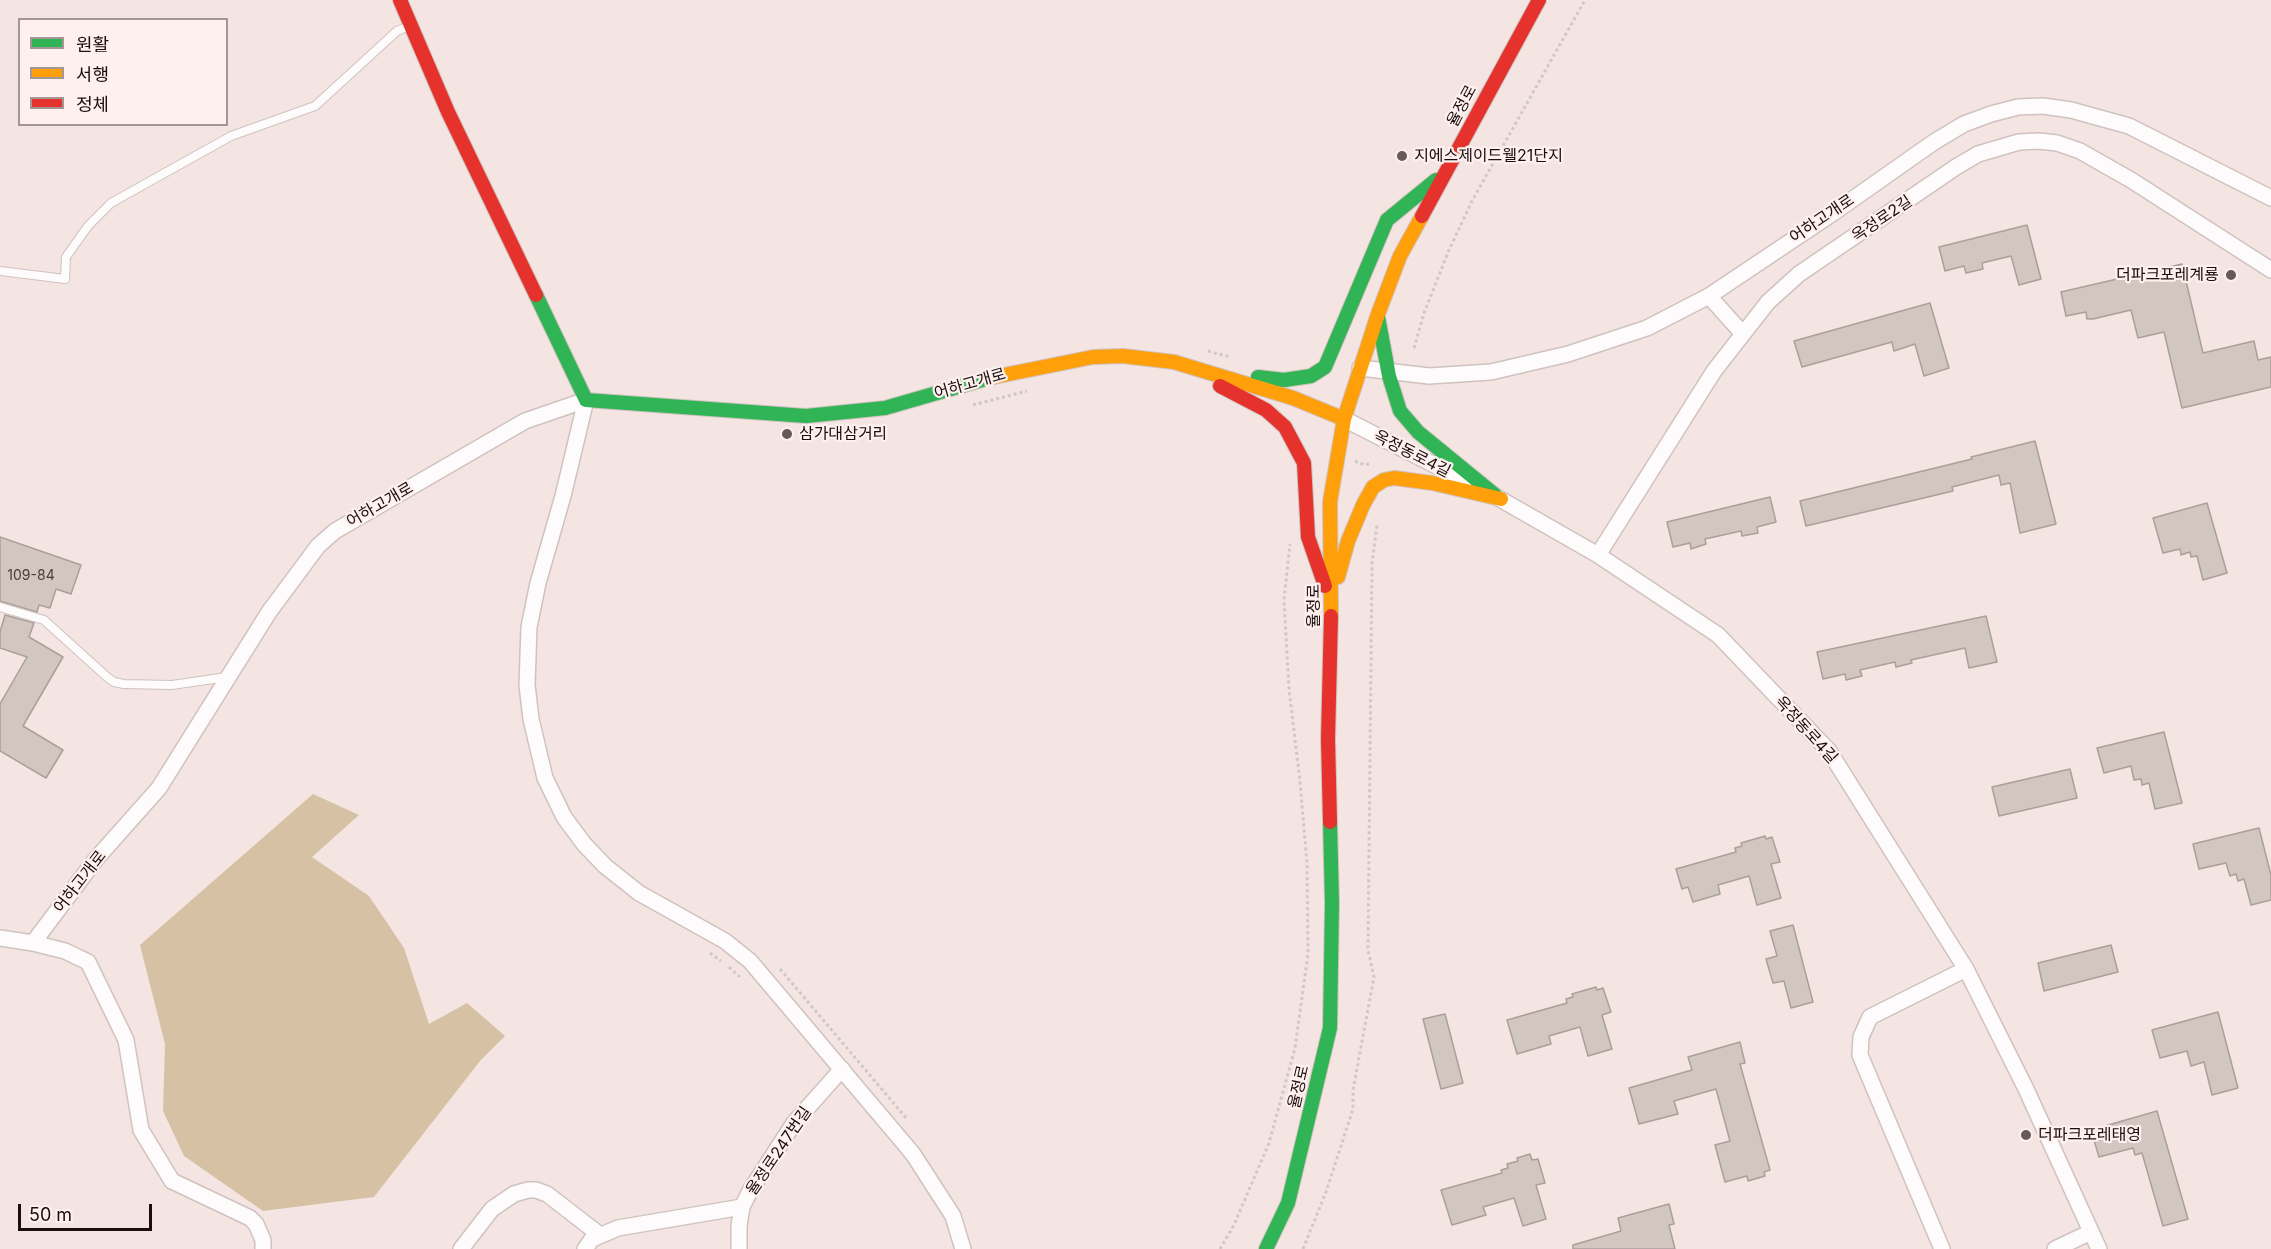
<!DOCTYPE html>
<html>
<head>
<meta charset="utf-8">
<style>
  body { margin:0 }
  #map { position:relative; width:2271px; height:1249px; overflow:hidden; background:#f4e5e2; font-family:Inter,"Noto Sans KR",sans-serif }
  canvas { display:block }
  .legend { position:absolute; left:18px; top:18px; width:210px; height:108px; box-sizing:border-box; background:#fef0ee; border:2px solid #a39694; margin:0; padding:8px 10px; list-style:none; font-size:18px; color:#1a0f0d }
  .legend li { display:flex; align-items:center; gap:12px; height:30px }
  .legend b { width:30px; border:2px solid #a39694 }
  .scale { position:absolute; left:18px; top:1204px; width:134px; height:27px; box-sizing:border-box; border:3px solid #1a0f0d; border-top:0; padding-left:8px; font-size:18px; line-height:21px; white-space:nowrap; color:#1a0f0d; -webkit-text-stroke:4px #fef0ee; paint-order:stroke }
</style>
</head>
<body>
<div id="map">
<canvas width="2271" height="1249"></canvas>
<ul class="legend">
<li><b style="height:8px;background:#30b455"></b>원활</li>
<li><b style="height:8px;background:#ff9f0a"></b>서행</li>
<li><b style="height:8px;background:#e5322d"></b>정체</li>
</ul>
<div class="scale">50 m</div>
</div>
<script>
const c = document.querySelector('canvas').getContext('2d');
c.lineJoin = 'round';
function paint(path, color) { c.fillStyle = color; c.fill(path, 'evenodd'); }
const shape = rows => new Path2D(rows.map(r => 'M' + r).join(''));
function stroke(path, color, width, dash) { c.strokeStyle = color; c.lineWidth = width; c.lineCap = dash ? 'butt' : 'round'; c.setLineDash(dash || []); c.stroke(path); }
function drawText(font, color, halo, rows, align = 'center') {
  c.font = font + ' Inter,"Noto Sans KR",sans-serif'; c.lineWidth = 4.5; c.setLineDash([]); c.textBaseline = 'middle'; c.strokeStyle = halo; c.fillStyle = color; for (const [text, x, y, turn = 0] of rows) {
    c.save(); c.translate(x, y); c.rotate((+turn || 0) * Math.PI / 180); c.textAlign = isNaN(turn) ? turn : align; if (halo) c.strokeText(text, 0, 0); c.fillText(text, 0, 0); c.restore();
  }
}
const forest = shape([
  [313,794,359,815,312,857,369,896,404,948,429,1024,467,1003,505,1036,480,1061,374,1197,263,1211,184,1156,163,1111,165,1044,140,945]
]);
const building = shape([
  [2027,225,2041,279,2019,285,2011,256,1982,263,1983,269,1966,273,1964,266,1945,271,1939,247,2027,225],
  [2182,264,2203,353,2254,341,2258,360,2271,357,2271,387,2182,408,2164,332,2138,338,2131,310,2093,319,2087,319,2086,312,2066,316,2061,292,2182,264],
  [1930,303,1949,368,1924,376,1915,344,1894,351,1892,342,1802,367,1794,341,1930,303],
  [2035,441,2056,524,2020,533,2010,483,2001,485,1999,475,1952,487,1953,491,1806,526,1800,501,1972,459,1971,457,2035,441],
  [1770,497,1776,522,1757,527,1758,533,1742,536,1741,531,1705,539,1706,544,1691,549,1690,543,1673,547,1667,522,1770,497],
  [2207,503,2227,573,2203,580,2197,556,2191,557,2190,552,2181,555,2180,549,2163,553,2153,518,2207,503],
  [0,537,81,565,71,594,56,589,50,608,39,605,37,612,0,601,0,537],
  [5,615,34,623,29,637,63,657,23,726,63,750,46,778,0,751,0,704,27,657,0,648,0,632,5,615],
  [1986,616,1997,662,1969,668,1965,648,1911,660,1912,663,1896,667,1895,662,1860,670,1862,676,1846,680,1845,674,1823,679,1817,652,1986,616],
  [2164,732,2182,803,2155,809,2149,783,2142,785,2141,779,2134,780,2131,766,2104,773,2097,748,2164,732],
  [2070,769,2077,798,1999,816,1992,787,2070,769],
  [2259,828,2271,875,2271,900,2251,905,2244,879,2238,881,2236,874,2230,876,2226,863,2199,869,2193,844,2259,828],
  [1765,836,1766,839,1772,837,1780,862,1771,864,1781,898,1757,905,1749,876,1718,885,1720,894,1693,902,1688,887,1682,889,1676,869,1736,852,1735,848,1742,846,1741,843,1765,836],
  [1793,925,1813,1002,1791,1008,1784,981,1773,983,1766,959,1777,956,1770,931,1793,925],
  [2111,945,2118,972,2044,991,2038,963,2111,945],
  [1596,987,1597,990,1603,988,1611,1012,1602,1015,1612,1049,1588,1056,1580,1027,1549,1036,1551,1044,1517,1054,1507,1020,1567,1003,1566,999,1573,997,1572,994,1596,987],
  [2218,1012,2238,1088,2212,1095,2204,1062,2191,1066,2187,1051,2160,1058,2152,1030,2218,1012],
  [1445,1014,1463,1083,1441,1089,1423,1019,1445,1014],
  [1740,1042,1745,1063,1740,1064,1770,1170,1764,1172,1765,1176,1748,1181,1747,1176,1725,1182,1715,1145,1730,1141,1716,1089,1674,1101,1678,1114,1639,1124,1629,1088,1692,1070,1688,1057,1740,1042],
  [2157,1111,2188,1219,2163,1226,2142,1153,2135,1155,2133,1148,2099,1157,2091,1130,2157,1111],
  [1530,1154,1532,1160,1538,1159,1545,1183,1536,1185,1546,1219,1523,1226,1514,1198,1483,1207,1486,1215,1452,1225,1441,1190,1502,1173,1501,1170,1508,1168,1507,1164,1518,1161,1517,1158,1530,1154],
  [1669,1204,1674,1224,1669,1225,1675,1249,1573,1249,1573,1245,1621,1231,1618,1218,1669,1204]
]);
const path = shape([
  [1414,348,1424,313,1449,250,1472,201,1585,0],
  [1208,351,1230,357],
  [973,405,1027,391],
  [1355,461,1365,465,1372,463],
  [710,953,721,961],
  [729,967,740,977],
  [780,969,907,1119],
  [1220,1249,1234,1225,1269,1143,1295,1048,1308,954,1307,864,1300,781,1289,689,1284,600,1290,544],
  [1303,1249,1326,1192,1353,1109,1353,1090,1374,977,1368,950,1372,563,1377,525]
]);
const lane = shape([
  [0,271,65,279,66,257,88,226,111,203,231,136,315,106,397,31,409,26],
  [0,607,44,620,107,677,114,682,124,684,172,685,227,677]
]);
const street = shape([
  [1709,296,1742,333],
  [1360,368,1429,376,1491,372,1568,354,1647,328,1709,296,1833,213,1934,142,1964,124,1991,114,2018,107,2043,106,2071,110,2129,126,2271,198],
  [586,400,563,496,538,583,529,627,527,685,531,719,545,778,564,817,584,844,605,866,639,893,725,941,750,961,913,1154,953,1216,963,1249],
  [1344,419,1472,484],
  [1493,495,1598,555,1718,635,1829,751,1966,969,2026,1089,2099,1249],
  [1598,555,1714,371,1768,302,1799,274,1956,167,1978,154,2019,142,2039,141,2057,143,2080,151,2131,180,2271,270],
  [0,938,33,943,96,859,159,788,269,612,318,546,335,531,525,421,586,400],
  [33,943,65,951,88,962,126,1040,141,1130,172,1181,250,1218,256,1224,263,1240,263,1249],
  [461,1249,492,1209,514,1194,528,1190,536,1190,547,1194,600,1235],
  [585,1249,592,1239,618,1228,742,1207],
  [739,1249,739,1226,742,1207,750,1191,794,1123,842,1069],
  [1942,1249,1860,1055,1861,1037,1870,1017,1966,969],
  [2055,1249,2091,1232]
]);
const fast = shape([
  [536,295,586,400,806,416,885,408,989,378],
  [1378,317,1389,376,1400,411,1418,432,1495,495],
  [1258,377,1284,380,1311,376,1325,367,1387,220,1436,180],
  [1266,1249,1288,1203,1330,1028,1332,903,1330,822]
]);
const slow = shape([
  [989,378,1093,357,1123,356,1174,362,1293,398,1344,419],
  [1338,577,1348,541,1363,505,1373,487,1384,480,1394,478,1432,483,1501,499],
  [1331,616,1330,502,1344,419,1378,314,1400,256,1422,216]
]);
const jam = shape([
  [400,0,448,112,536,295],
  [1422,216,1539,0],
  [1220,386,1266,410,1285,427,1304,463,1308,537,1325,586],
  [1330,822,1328,739,1331,616]
]);
const markers = [
  [1402,156,6,"#665a58"],
  [2231,275,6,"#665a58"],
  [787,434,6,"#665a58"],
  [2026,1135,6,"#665a58"]
];
const numberNames = [
  ["109-84",31,576]
];
const streetNames = [
  ["율정로",1462,106,-62],
  ["어하고개로",1822,219,-34],
  ["옥정로2길",1882,219,-34],
  ["어하고개로",970,384,-16],
  ["옥정동로4길",1412,454,27],
  ["어하고개로",380,505,-30],
  ["율정로",1314,606,-90],
  ["옥정동로4길",1806,730,48],
  ["어하고개로",80,882,-52],
  ["율정로",1299,1087,-77],
  ["율정로247번길",779,1151,-56]
];
const poiNames = [
  ["지에스제이드웰21단지",1414,156],
  ["더파크포레계룡",2219,275,"right"],
  ["삼가대삼거리",799,434],
  ["더파크포레태영",2038,1135]
];
paint(forest, '#d6c1a5');
paint(building, '#d2c6c1');
stroke(building, '#aa9f9a', 1.5);
stroke(lane, '#cfc2bf', 10);
stroke(street, '#cfc2bf', 18);
stroke(fast, '#cfc2bf', 16);
stroke(slow, '#cfc2bf', 16);
stroke(jam, '#cfc2bf', 16);
stroke(path, '#cec9c8', 3, [3, 3]);
stroke(lane, '#fdfbfb', 8);
stroke(street, '#fdfbfb', 15);
stroke(fast, '#30b455', 14);
stroke(slow, '#ff9f0a', 14);
stroke(jam, '#e5322d', 14);
for (const [x, y, r, color] of markers) { const dot = new Path2D(); dot.arc(x, y, r, 0, 2 * Math.PI); c.fillStyle = color; c.fill(dot); stroke(dot, '#fef0ee', 2); }
drawText('14px', '#483d3a', null, numberNames);
drawText('16px', '#1a0f0d', '#fef0ee', streetNames);
drawText('16px', '#1a0f0d', '#fef0ee', poiNames, 'left');
</script>
</body>
</html>
